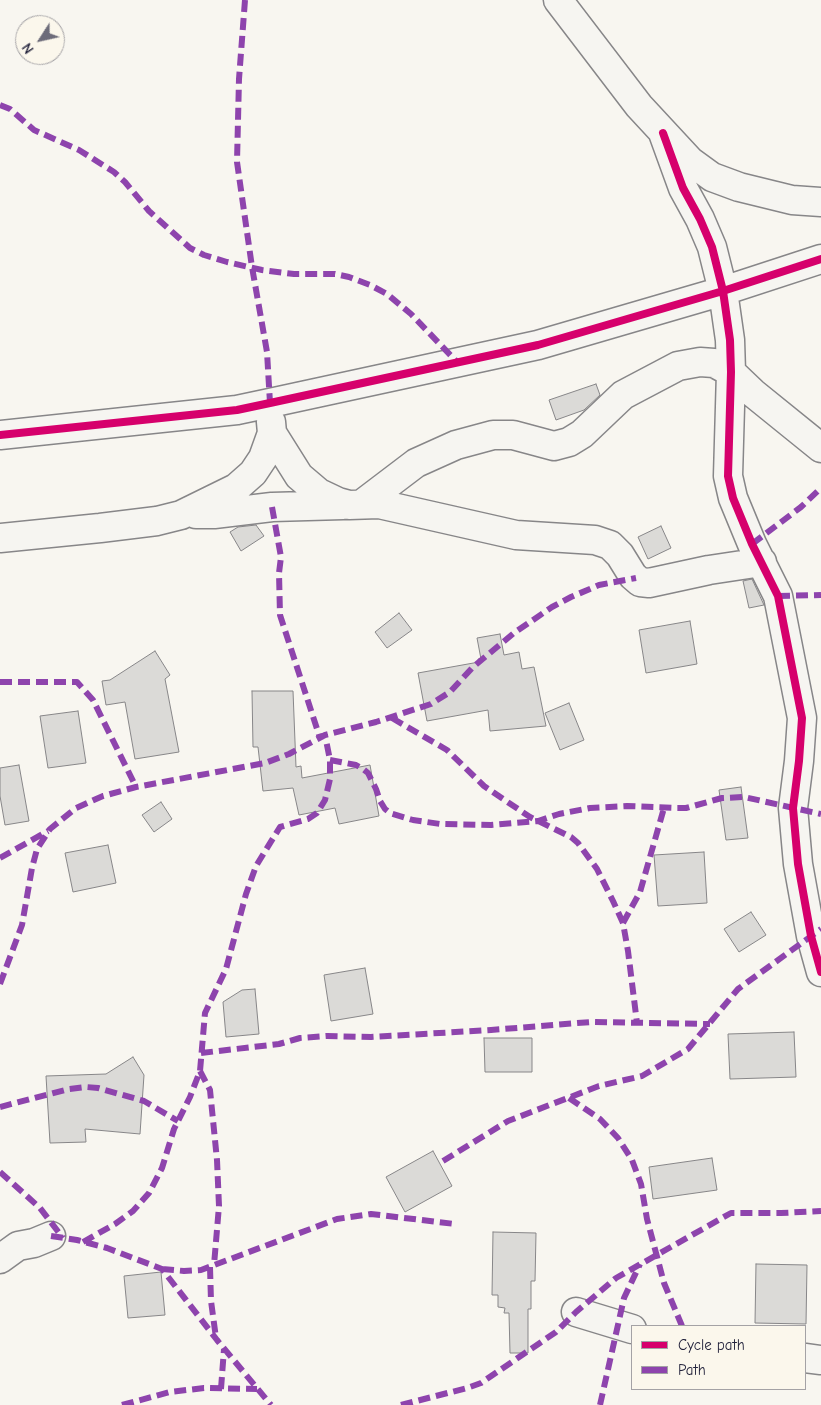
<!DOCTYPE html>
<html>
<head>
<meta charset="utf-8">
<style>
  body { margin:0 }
  #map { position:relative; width:821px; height:1405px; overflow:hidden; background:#f8f6f0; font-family:"Comic Neue",sans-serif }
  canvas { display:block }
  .legend { position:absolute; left:631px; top:1325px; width:175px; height:65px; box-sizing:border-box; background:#fbf7ec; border:1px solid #a4a2a5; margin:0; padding:6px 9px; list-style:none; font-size:15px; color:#22223b }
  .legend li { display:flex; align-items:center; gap:10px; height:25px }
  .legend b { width:25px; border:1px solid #a4a2a5 }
  .north { position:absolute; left:15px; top:15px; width:50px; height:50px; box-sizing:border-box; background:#fbf7ec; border:1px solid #a4a2a5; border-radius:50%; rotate:235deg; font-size:14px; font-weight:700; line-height:20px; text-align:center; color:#22223b }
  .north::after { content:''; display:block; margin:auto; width:18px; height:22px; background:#6d6c7a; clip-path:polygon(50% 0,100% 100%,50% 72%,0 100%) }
</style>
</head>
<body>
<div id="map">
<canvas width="821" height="1405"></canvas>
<ul class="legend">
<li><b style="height:6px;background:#d6006c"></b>Cycle path</li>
<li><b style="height:6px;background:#8e44ad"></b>Path</li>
</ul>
<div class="north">N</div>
</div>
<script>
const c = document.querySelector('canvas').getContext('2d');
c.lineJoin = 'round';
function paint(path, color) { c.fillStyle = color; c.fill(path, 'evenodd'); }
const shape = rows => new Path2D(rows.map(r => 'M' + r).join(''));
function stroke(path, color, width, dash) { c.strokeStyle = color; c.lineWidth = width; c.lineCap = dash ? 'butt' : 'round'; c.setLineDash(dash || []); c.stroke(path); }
const building = shape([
  [596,384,600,395,584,410,556,420,549,400,596,384],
  [256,525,264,536,241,551,230,532,238,527,256,525],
  [661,526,671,548,648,559,638,537,661,526],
  [752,579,764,605,749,608,743,581,752,579],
  [399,613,412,630,387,648,375,632,399,613],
  [690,621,697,664,646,673,639,630,690,621],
  [500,634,504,655,519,652,522,669,534,667,546,726,490,731,488,710,427,721,418,673,479,662,478,659,481,659,477,638,500,634],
  [155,651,170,675,165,679,179,752,135,759,125,702,106,705,102,681,110,680,155,651],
  [252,691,293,691,296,767,301,766,302,778,370,765,379,816,339,824,335,808,299,815,293,788,263,791,258,747,253,747,252,691],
  [569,703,584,740,560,750,545,713,569,703],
  [78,711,86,763,48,768,40,716,78,711],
  [19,765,29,821,5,825,0,796,0,768,19,765],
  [741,787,748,838,726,840,719,790,741,787],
  [161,802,172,819,154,832,142,815,161,802],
  [108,845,116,883,73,892,65,853,108,845],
  [704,852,707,903,658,906,654,855,704,852],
  [751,912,766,935,739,952,724,929,751,912],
  [365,968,373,1014,331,1021,324,975,365,968],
  [255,989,259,1034,226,1037,223,1002,242,990,255,989],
  [794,1032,796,1077,730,1079,728,1034,794,1032],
  [484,1038,532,1038,532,1072,485,1072,484,1038],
  [133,1057,144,1075,140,1134,85,1129,86,1142,50,1143,46,1076,106,1074,133,1057],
  [433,1151,452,1186,405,1212,386,1177,433,1151],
  [712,1158,717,1190,653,1199,649,1167,712,1158],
  [493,1232,536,1233,535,1281,531,1281,531,1309,528,1309,528,1353,510,1353,509,1313,504,1313,505,1308,498,1307,498,1295,492,1295,493,1232],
  [756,1264,807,1265,806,1324,755,1323,756,1264],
  [161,1272,165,1315,128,1318,124,1276,161,1272]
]);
const minor = shape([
  [558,0,639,106,690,161,712,177,739,187,792,200,821,202],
  [663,133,683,188,700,219,712,247,723,291,730,340,731,372,728,476,733,498,752,544,778,596,802,718,799,761,793,808,798,864,811,936,821,972],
  [272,433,299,476,319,493,338,502,349,505,379,504,516,535,595,540,610,545,620,555,633,576,640,582,649,583,709,570,762,562],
  [0,435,237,410,270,403,538,345,723,291,821,259],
  [362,504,416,463,456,445,493,435,513,435,554,446,569,442,582,434,623,395,678,366,700,362,714,363,731,372,753,393,821,448],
  [196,514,214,514,272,507,343,505],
  [0,538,100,528,157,521,181,515,236,488,253,473,263,458,272,433,271,422],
  [0,1259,18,1246,34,1243,51,1236],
  [576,1312,632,1329],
  [805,1358,821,1360]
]);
const quiet = shape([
  [245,0,239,79,237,162,252,267,267,352,270,403],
  [0,105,10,109,34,130,79,150,114,172,125,182,149,211,190,248,204,255,227,262,262,270,294,274,335,274,349,277,370,285,387,294,411,314,458,363],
  [272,507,281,557,279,573,280,615,320,738],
  [752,544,801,507,821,488],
  [778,596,821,595],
  [0,682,77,682,93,700,136,787],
  [392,718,447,750,484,786,509,803,530,817,571,837,578,843,597,869,613,901,623,923,628,951,637,1023],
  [330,760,356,765,363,769,368,773,376,789,380,801,385,809,390,813,413,820,440,824,491,825,538,821,559,814,590,808,627,806,675,808,686,808,722,798,744,797,821,814],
  [0,858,48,831],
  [623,923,640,892,664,808],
  [0,984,22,925,32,868,37,849,50,829,76,808,103,796,136,787,265,763,289,754,325,735,376,722,431,704,450,692,473,667,514,633,552,607,571,597,599,585,636,578],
  [201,1053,279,1044,300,1038,327,1036,371,1037,491,1030,591,1022,710,1024],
  [200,1071,210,1090,217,1160,219,1206,214,1265],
  [569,1098,600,1119,618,1138,632,1160,641,1184,647,1219,664,1283,682,1326],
  [0,1107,69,1089,86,1087,98,1088,144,1101,178,1121],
  [443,1161,508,1121,599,1086,642,1076,688,1049,738,989,821,929],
  [0,1172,40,1208,63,1238],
  [51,1236,77,1240,107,1248,162,1269,217,1340,271,1405],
  [83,1242,115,1224,133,1211,149,1193,162,1168,174,1129,190,1097,200,1071,205,1013,226,969,246,894,256,866,280,827,308,819,317,813,325,800,330,779,330,760,325,735],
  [210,1267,211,1301,216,1338],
  [162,1269,184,1271,201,1270,337,1219,371,1214,455,1224],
  [221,1389,224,1349],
  [122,1405,170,1392,204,1388,257,1389],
  [401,1405,467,1388,481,1383,556,1332,576,1312,616,1278,731,1213,781,1213,821,1211],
  [600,1405,624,1298,640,1264]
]);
const cycleway = shape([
  [663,133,683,188,700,219,712,247,723,291,730,340,731,372,728,476,733,498,752,544,778,596,802,718,799,761,793,808,798,864,811,936,821,972],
  [0,435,237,410,270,403,538,345,723,291,821,259]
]);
paint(building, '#dbdad7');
stroke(building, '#878688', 1);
stroke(minor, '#878688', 31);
stroke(minor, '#f6f5f1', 28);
stroke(quiet, '#8e44ad', 6, [12, 6]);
stroke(cycleway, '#d6006c', 8);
</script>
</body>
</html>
